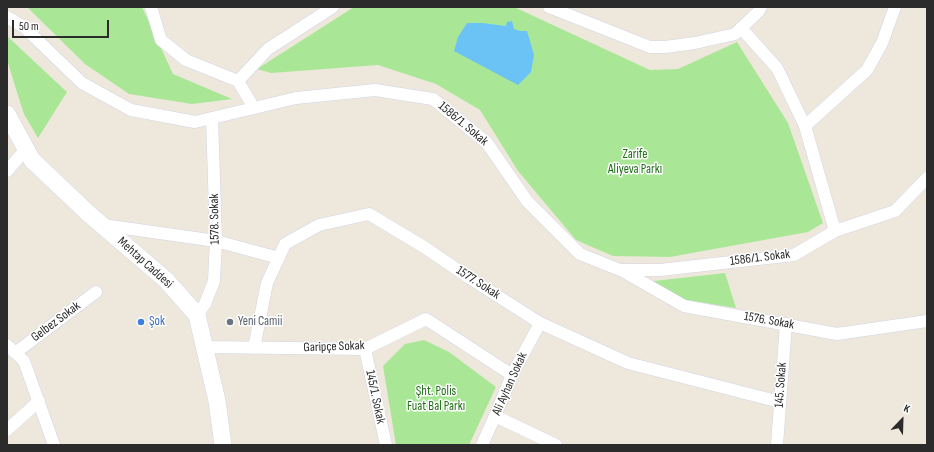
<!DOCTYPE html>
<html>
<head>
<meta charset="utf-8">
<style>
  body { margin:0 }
  #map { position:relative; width:934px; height:452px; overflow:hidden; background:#eee8dc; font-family:"Sofia Sans Condensed",sans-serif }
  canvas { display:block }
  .frame { position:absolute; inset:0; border:8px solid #2b2b2b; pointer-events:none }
  .north { position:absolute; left:882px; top:400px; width:40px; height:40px; -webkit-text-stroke:3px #fff; paint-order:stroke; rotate:23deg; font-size:11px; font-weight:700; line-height:16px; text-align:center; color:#2b2b2b }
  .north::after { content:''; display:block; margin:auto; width:14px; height:18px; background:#2b2b2b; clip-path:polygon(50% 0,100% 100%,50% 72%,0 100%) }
  .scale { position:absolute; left:12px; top:20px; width:97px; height:18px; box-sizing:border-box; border:2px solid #2b2b2b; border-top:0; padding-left:5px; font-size:12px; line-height:14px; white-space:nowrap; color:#2b2b2b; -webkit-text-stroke:3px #fff; paint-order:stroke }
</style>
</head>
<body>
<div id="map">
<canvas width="934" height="452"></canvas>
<div class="frame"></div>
<div class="north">K</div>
<div class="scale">50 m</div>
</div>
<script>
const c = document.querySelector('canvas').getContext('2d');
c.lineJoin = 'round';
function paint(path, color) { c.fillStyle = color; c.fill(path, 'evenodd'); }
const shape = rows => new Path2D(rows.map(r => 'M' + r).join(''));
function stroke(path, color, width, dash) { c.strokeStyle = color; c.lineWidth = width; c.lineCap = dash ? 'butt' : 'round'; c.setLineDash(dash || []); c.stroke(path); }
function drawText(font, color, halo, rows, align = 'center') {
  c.font = font + ' "Sofia Sans Condensed",sans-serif'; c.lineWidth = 3; c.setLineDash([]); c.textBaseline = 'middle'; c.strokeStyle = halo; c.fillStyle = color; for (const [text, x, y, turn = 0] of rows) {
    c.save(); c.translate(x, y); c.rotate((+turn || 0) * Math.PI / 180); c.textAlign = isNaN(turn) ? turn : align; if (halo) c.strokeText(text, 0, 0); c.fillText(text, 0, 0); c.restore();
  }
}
const green = shape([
  [27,7,142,7,173,74,232,99,192,104,129,94,85,64],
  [354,7,514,7,650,70,678,69,737,42,788,123,823,223,808,232,670,257,613,256,576,240,518,171,480,110,436,84,378,65,271,73,257,69],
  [7,36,67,92,38,138,24,114,14,83,7,59],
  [725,273,736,308,686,300,645,282],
  [424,340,449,352,496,387,469,445,396,445,383,366,405,344]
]);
const water = shape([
  [512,21,514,29,520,31,527,31,534,55,531,72,518,85,454,51,458,37,467,23,482,23,506,26,507,22]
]);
const minor = shape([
  [151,7,161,40,186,60,238,81,254,108],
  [549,7,650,47,665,47,695,43,735,34,758,12,761,7],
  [7,17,24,27,82,83,131,110,195,122,296,98,375,90,433,99,487,143,527,201,580,254,620,270,660,270,794,255,835,231,895,211,927,178],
  [741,28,777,68,805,126],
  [238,81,268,49,333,7],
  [7,171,26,149],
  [103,225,216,241,279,258],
  [835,231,805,126,867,70,882,43,895,7],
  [621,270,684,306,837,334,927,321],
  [197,315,205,304,214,281,216,241,212,118],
  [7,345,24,361,54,445],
  [205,347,365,349,426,319,512,375],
  [254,348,267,283,285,244,319,225,369,214,424,247,471,279,540,323,628,363,780,402],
  [365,349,386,445],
  [15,353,96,292],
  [495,416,556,445],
  [7,430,39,401],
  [482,445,495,416,512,375,540,323],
  [777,445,786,324]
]);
const secondary = shape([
  [7,114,32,160,89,214,166,280,197,315,217,401,223,445]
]);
const markers = [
  [141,322,4,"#3f7fe0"],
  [230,322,4,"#6b7280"]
];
const streetNames = [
  ["1586/1. Sokak",463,124,40],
  ["1578. Sokak",215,219,-91],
  ["1586/1. Sokak",760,258,-7],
  ["Mehtap Caddesi",145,263,42],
  ["1577. Sokak",478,283,33],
  ["1576. Sokak",769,321,10],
  ["Gelbez Sokak",56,322,-37],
  ["Garipçe Sokak",334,347,-2],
  ["Ali Ayhan Sokak",510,384,-66],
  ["145. Sokak",781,385,-86],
  ["145/1. Sokak",375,397,78]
];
const parkNames = [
  ["Zarife",635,155],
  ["Aliyeva Parkı",635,170],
  ["Şht. Polis",436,392],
  ["Fuat Bal Parkı",436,407]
];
const shopNames = [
  ["Şok",149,322]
];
const worshipNames = [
  ["Yeni Camii",238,322]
];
paint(green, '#a9e796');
paint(water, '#6ac2f5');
stroke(minor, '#d2d3e5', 13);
stroke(secondary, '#d2d3e5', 18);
stroke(minor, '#fff', 12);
stroke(secondary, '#fff', 17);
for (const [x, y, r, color] of markers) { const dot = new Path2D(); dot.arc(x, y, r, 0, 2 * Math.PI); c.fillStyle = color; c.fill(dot); stroke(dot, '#fff', 1.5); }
drawText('13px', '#2b2b2b', '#fff', streetNames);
drawText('13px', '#1f6d16', '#fff', parkNames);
drawText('13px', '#366cbe', '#fff', shopNames, 'left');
drawText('13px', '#5b616d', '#fff', worshipNames, 'left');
</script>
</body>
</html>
